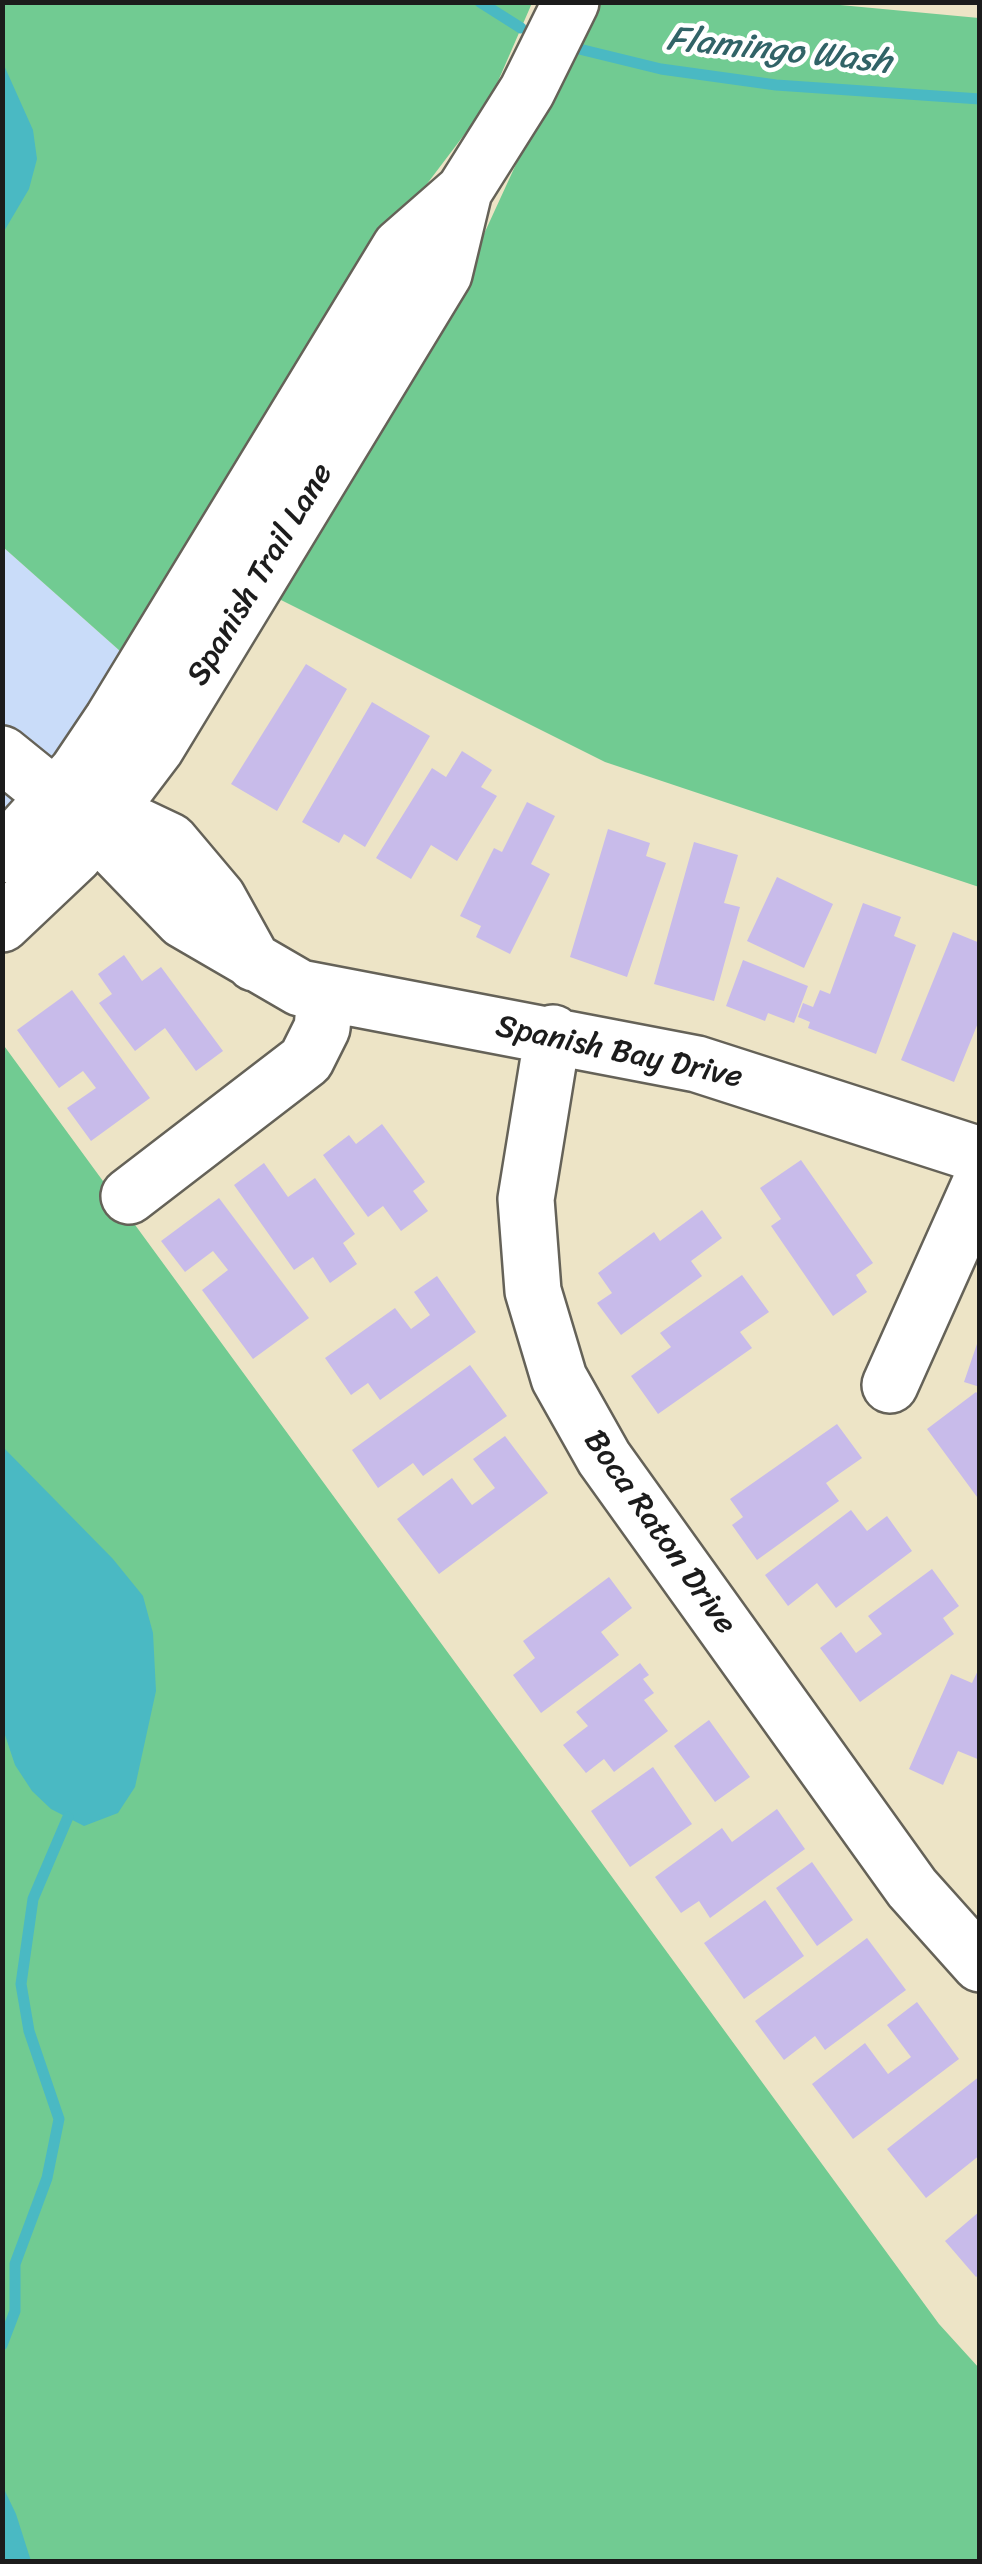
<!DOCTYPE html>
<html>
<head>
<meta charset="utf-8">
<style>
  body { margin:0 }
  #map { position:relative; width:982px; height:2564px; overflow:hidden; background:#ede4c6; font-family:Sriracha,sans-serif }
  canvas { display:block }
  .frame { position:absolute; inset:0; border:5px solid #1c1c1c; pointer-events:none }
</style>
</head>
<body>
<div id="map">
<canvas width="982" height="2564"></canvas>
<div class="frame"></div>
</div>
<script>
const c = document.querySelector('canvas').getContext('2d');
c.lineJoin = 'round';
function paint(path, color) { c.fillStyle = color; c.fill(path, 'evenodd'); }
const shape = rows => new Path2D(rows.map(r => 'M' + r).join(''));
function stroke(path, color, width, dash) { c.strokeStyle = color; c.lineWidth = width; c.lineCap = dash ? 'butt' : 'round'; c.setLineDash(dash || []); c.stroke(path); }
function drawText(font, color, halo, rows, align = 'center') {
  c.font = font + ' Sriracha,sans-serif'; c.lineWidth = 9; c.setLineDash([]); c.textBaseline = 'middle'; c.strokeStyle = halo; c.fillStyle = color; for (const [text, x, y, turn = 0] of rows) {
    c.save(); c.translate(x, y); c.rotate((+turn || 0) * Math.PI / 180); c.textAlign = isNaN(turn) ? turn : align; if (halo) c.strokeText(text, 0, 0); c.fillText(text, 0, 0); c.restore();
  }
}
const built = shape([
  [3,547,129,659,3,830]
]);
const green = shape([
  [808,2,979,18,979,887,605,762,267,593,461,284,590,3],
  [3,3,532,3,489,102,386,238,129,659,3,547],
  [2,1043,939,2324,979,2368,979,2561,3,2561]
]);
const water = shape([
  [3,63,33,130,37,159,29,189,3,233],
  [3,1447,113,1559,143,1596,153,1633,156,1691,135,1787,118,1813,84,1826,51,1809,32,1791,15,1765,3,1729],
  [3,2487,16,2514,31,2561,3,2561]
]);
const stream = shape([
  [480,2,521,28],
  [575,48,661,69,776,85,980,99],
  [2,2345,15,2311,15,2264,47,2178,59,2119,29,2031,21,1984,33,1899,68,1817]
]);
const building = shape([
  [306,664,347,689,277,811,231,784],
  [372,702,430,736,365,847,344,834,339,843,302,822],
  [462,751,492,770,481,787,497,796,457,861,431,845,411,879,376,858,432,768,446,777],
  [527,802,555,816,531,864,550,874,510,954,476,937,481,926,460,916,494,848,502,852],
  [608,829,650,843,646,856,666,863,627,977,570,957],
  [694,842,738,855,724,903,740,907,714,1001,654,984],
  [777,877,833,904,804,968,747,941],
  [863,903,901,917,894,936,916,945,876,1054,808,1028,810,1022,798,1017,803,1003,813,1007,820,990,830,994],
  [953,932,980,943,980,1018,954,1082,901,1060],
  [124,955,142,981,161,967,223,1051,196,1071,165,1028,135,1051,99,1003,112,994,98,974],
  [743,960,808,986,794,1023,768,1013,765,1021,726,1006],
  [72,990,150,1098,91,1141,67,1108,96,1088,83,1071,59,1088,17,1030],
  [382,1124,425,1182,413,1191,428,1211,401,1231,383,1206,368,1217,323,1155,349,1135,356,1144],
  [801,1160,873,1263,856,1275,867,1292,833,1316,771,1226,781,1219,760,1188],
  [264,1163,288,1197,315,1178,355,1234,343,1243,357,1264,330,1283,313,1257,294,1270,234,1185],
  [219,1198,309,1318,253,1359,202,1290,228,1270,213,1251,185,1272,161,1241],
  [702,1210,722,1238,691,1261,702,1276,621,1335,597,1303,612,1293,598,1273,654,1232,660,1241],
  [742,1275,769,1312,740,1332,752,1348,658,1414,631,1376,671,1347,660,1333],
  [437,1276,476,1332,380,1400,368,1383,351,1395,325,1358,395,1308,411,1329,430,1315,414,1292],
  [979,1338,980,1338,980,1387,964,1382],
  [470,1365,507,1416,423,1476,413,1463,378,1488,352,1450],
  [976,1392,980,1396,980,1501,927,1429],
  [837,1424,862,1458,826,1483,839,1501,757,1560,732,1525,743,1517,730,1499],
  [505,1436,548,1493,439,1574,397,1519,452,1478,472,1505,495,1488,473,1459],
  [851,1510,867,1531,887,1516,912,1551,836,1608,817,1583,788,1606,765,1575],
  [932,1569,959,1606,943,1618,954,1634,860,1702,820,1648,841,1632,856,1653,882,1634,868,1616],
  [609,1577,632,1608,601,1632,619,1655,541,1713,513,1675,535,1658,523,1641],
  [640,1663,649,1675,643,1679,654,1693,644,1700,668,1731,614,1772,604,1759,586,1773,563,1745,588,1726,576,1712],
  [980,1666,980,1760,958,1751,943,1785,909,1769,951,1674,972,1683],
  [709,1720,750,1777,715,1802,674,1746],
  [653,1767,692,1824,630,1867,591,1811],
  [777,1809,805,1849,710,1918,699,1901,681,1913,655,1877,722,1828,732,1842],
  [812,1862,853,1920,817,1946,776,1888],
  [765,1900,804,1956,744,1999,704,1943],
  [867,1938,906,1990,825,2050,815,2036,784,2060,755,2021],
  [917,2002,959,2059,853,2139,812,2084,865,2043,888,2074,911,2057,887,2025],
  [980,2076,980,2155,926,2198,887,2149],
  [980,2211,980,2274,976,2277,945,2241]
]);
const minor = shape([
  [2,754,96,830,183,920,300,988,697,1064,980,1155],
  [96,830,132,823,170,841,218,898,254,963],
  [2,855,77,772,112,720,400,247,464,191,527,91,571,2],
  [2,924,75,855,156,748,444,274,464,191],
  [553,1033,526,1199,533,1291,559,1378,604,1458,912,1888,980,1964],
  [129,1196,306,1060,322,1028,325,996],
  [890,1385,980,1184]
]);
const streetNames = [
  ["Spanish Trail Lane",261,575,-59],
  ["Spanish Bay Drive",619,1053,12],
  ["Boca Raton Drive",659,1533,55]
];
const waterNames = [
  ["Flamingo Wash",779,52,6]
];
paint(built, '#c9dcf9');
paint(green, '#71cb92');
paint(water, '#4ab9c3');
stroke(stream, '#4ab9c3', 11);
paint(building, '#c8bbea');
stroke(minor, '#656258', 60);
stroke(minor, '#fff', 55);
drawText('32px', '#1c1c1c', '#fff', streetNames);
drawText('italic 35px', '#316367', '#fff', waterNames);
</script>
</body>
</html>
